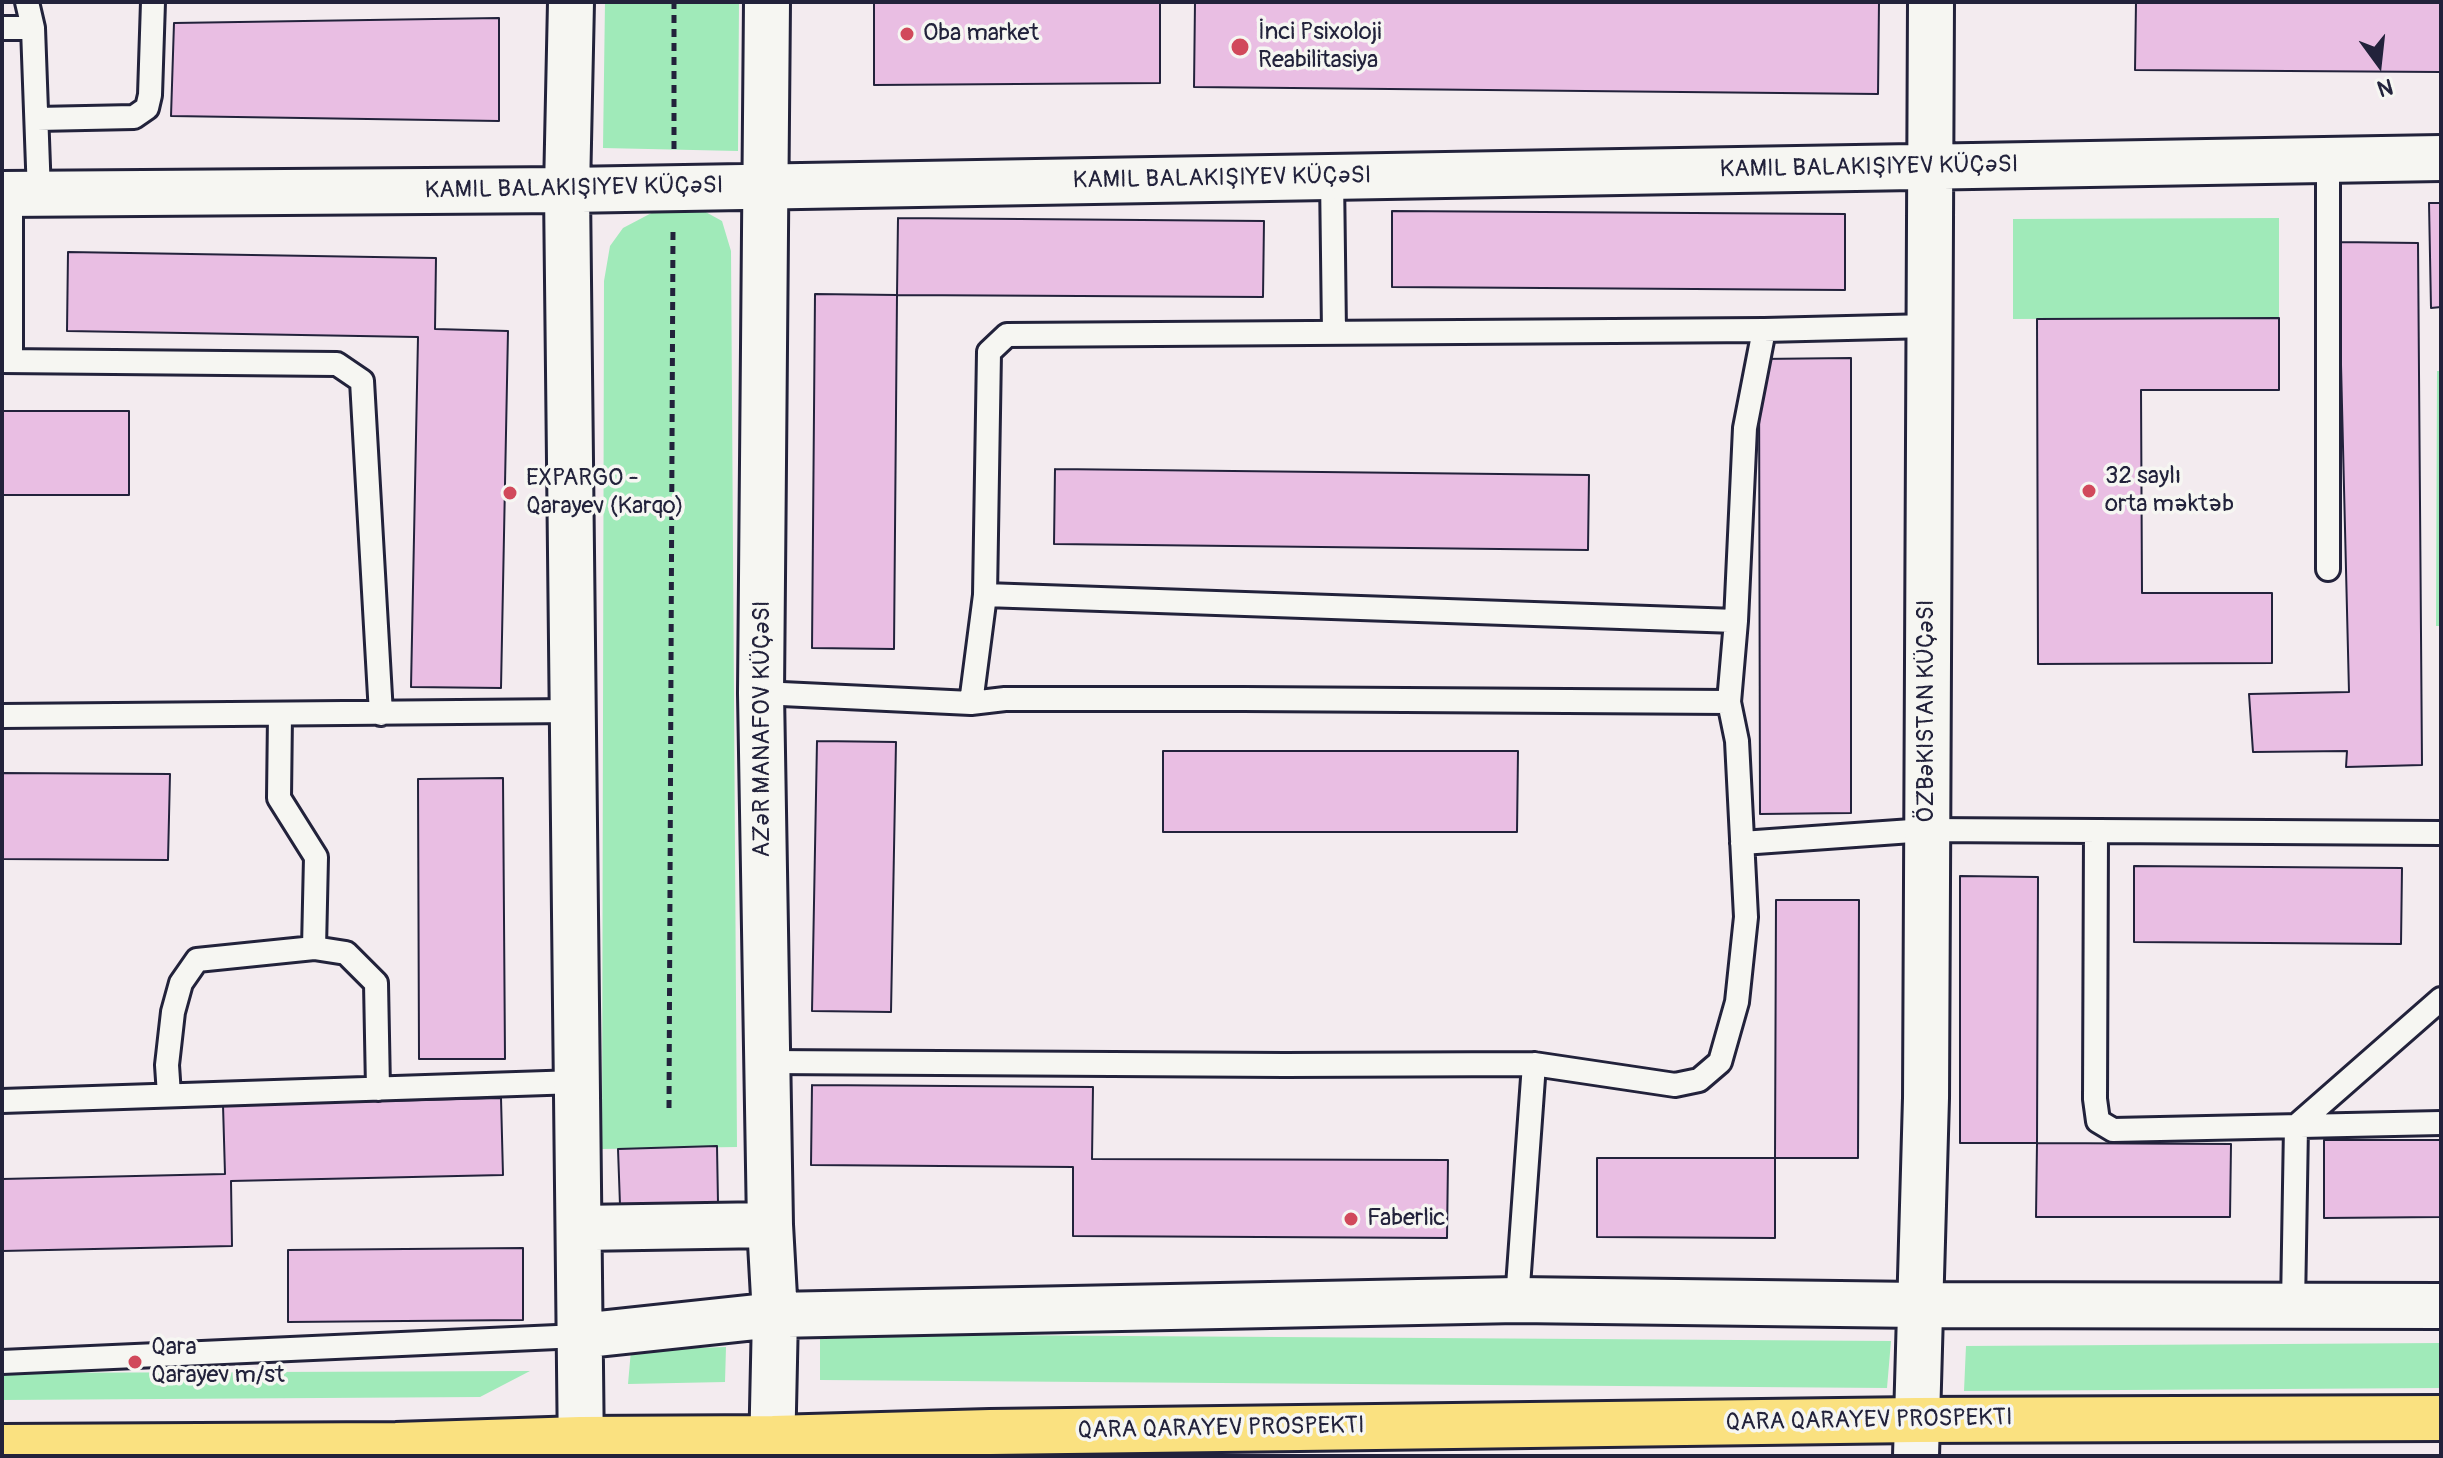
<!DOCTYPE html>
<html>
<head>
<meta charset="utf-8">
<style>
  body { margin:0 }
  #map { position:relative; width:2443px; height:1458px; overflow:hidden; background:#f3ebef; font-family:Pangolin,sans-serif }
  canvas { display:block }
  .frame { position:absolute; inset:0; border:4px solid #22223b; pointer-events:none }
  .north { position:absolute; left:2339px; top:24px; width:80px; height:80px; -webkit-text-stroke:6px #f6f6f2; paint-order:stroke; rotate:165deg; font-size:22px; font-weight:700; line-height:32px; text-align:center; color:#22223b }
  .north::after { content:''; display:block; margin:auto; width:28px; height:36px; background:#22223b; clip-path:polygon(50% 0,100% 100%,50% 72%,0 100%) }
</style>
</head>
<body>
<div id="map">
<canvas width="2443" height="1458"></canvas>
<div class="frame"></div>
<div class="north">N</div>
</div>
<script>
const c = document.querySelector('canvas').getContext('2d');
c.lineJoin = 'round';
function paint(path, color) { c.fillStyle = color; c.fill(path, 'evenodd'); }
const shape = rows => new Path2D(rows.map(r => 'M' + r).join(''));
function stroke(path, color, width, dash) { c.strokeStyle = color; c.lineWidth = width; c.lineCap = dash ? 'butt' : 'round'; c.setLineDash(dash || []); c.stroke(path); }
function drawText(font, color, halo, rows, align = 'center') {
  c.font = font + ' Pangolin,sans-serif'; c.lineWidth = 7; c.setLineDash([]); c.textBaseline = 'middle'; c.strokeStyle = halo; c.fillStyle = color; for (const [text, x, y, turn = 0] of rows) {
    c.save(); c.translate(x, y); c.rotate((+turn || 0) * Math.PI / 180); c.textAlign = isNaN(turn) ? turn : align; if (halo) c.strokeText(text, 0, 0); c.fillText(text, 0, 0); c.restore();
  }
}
const green = shape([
  [605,2,739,2,738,151,603,148],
  [661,208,702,210,722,221,731,251,737,1147,602,1149,604,281,610,246,623,228],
  [2279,218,2279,318,2013,319,2013,219],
  [2437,371,2441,371,2441,626,2436,626],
  [820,1334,1891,1341,1887,1388,820,1380],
  [2441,1343,2441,1388,1964,1391,1966,1346],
  [726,1347,725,1382,628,1384,631,1350],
  [530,1371,480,1397,2,1400,2,1373]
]);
const building = shape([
  [874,2,1160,2,1160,83,874,85,874,2],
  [1195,2,1879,2,1878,94,1194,87,1195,2],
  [2136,2,2441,2,2441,72,2135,70,2136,2],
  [499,18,499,121,171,116,174,23,499,18],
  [2429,203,2441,203,2441,307,2431,308,2429,203],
  [1392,211,1845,214,1845,290,1392,287,1392,211],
  [898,218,1264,221,1263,297,897,295,898,218],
  [2338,242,2418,243,2422,765,2346,767,2347,751,2253,752,2249,694,2349,692,2338,242],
  [68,252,436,258,435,329,508,331,501,688,411,687,418,337,67,331,68,252],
  [815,294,897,295,894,649,812,648,815,294],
  [2279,318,2279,390,2141,390,2142,593,2272,593,2272,663,2038,664,2037,319,2279,318],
  [1851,358,1851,813,1760,814,1759,359,1851,358],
  [2,411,129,411,129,495,2,495,2,411],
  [1055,469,1589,475,1588,550,1054,544,1055,469],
  [817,741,896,742,891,1012,812,1011,817,741],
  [1163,751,1518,751,1517,832,1163,832,1163,751],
  [2,773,170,774,168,860,2,859,2,773],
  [503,778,505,1059,419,1059,418,779,503,778],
  [2134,866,2402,868,2401,944,2134,942,2134,866],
  [1960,876,2038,877,2037,1143,1960,1143,1960,876],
  [1776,900,1859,900,1858,1158,1775,1158,1776,900],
  [812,1085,1093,1087,1092,1159,1448,1160,1447,1238,1073,1236,1073,1167,811,1165,812,1085],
  [501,1098,503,1175,231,1181,232,1246,2,1251,2,1179,225,1174,223,1105,501,1098],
  [2324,1140,2441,1140,2441,1217,2324,1218,2324,1140],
  [2037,1143,2231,1144,2230,1217,2036,1217,2037,1143],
  [717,1146,718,1203,620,1205,618,1149,717,1146],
  [1597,1158,1775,1158,1775,1238,1597,1237,1597,1158],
  [523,1248,523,1320,288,1322,288,1250,523,1248]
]);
const path = shape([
  [674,149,674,2],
  [669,1108,673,229]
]);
const lane = shape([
  [27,2,33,28,39,194],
  [2,28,33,28],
  [37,119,134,117,147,108,150,95,153,2],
  [1332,177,1334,332],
  [2,361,337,364,362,381,381,714],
  [11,361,11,194],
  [2328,569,2328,162],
  [985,595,989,352,1007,335,1764,330,1930,326],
  [1736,621,1745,428,1764,330],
  [761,693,971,703,1005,699,1243,699,1729,702,1737,741,1746,917,1737,1002,1720,1062,1699,1080,1675,1085,1534,1064,1285,1065,767,1062],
  [971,703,985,595,1736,621,1729,702],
  [280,715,279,798,316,857,314,948],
  [2,716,573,711],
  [2096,831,2095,1099,2098,1121,2113,1130,2441,1123],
  [1742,843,1926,830,2441,833],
  [169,1095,167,1065,173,1012,181,983,197,960,314,948,346,953,376,983,378,1089],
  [2,1101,577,1082],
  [1517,1300,1534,1064],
  [2293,1306,2296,1126,2441,999],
  [2,1362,579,1336]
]);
const street = shape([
  [571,2,567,190,581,1456],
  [767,2,761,693,770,1225,775,1315,772,1456],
  [2,194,567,190,2441,158],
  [579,1228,770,1225],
  [579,1336,775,1315,1517,1300,1920,1305,2441,1306],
  [1916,1456,1926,1098,1931,2]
]);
const primary = shape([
  [2,1447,396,1445,580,1439,773,1438,990,1432,1916,1420,2441,1418]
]);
const markers = [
  [907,34,8,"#d1495b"],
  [1240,47,10,"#d1495b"],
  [2089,491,8,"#d1495b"],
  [510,493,8,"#d1495b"],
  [1351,1219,8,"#d1495b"],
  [135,1362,8,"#d1495b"]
];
const poiNames = [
  ["İnci Psixoloji",1258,33],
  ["Reabilitasiya",1258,61],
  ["Oba market",923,34],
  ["32 saylı",2105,477],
  ["orta məktəb",2105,505],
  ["EXPARGO -",526,479],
  ["Qarayev (Karqo)",526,507],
  ["Faberlic",1367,1219],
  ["Qara",151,1348],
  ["Qarayev m/st",151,1376]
];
const streetNames = [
  ["KAMIL BALAKIŞIYEV KÜÇƏSI",1869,168,-1],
  ["KAMIL BALAKIŞIYEV KÜÇƏSI",1222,179,-1],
  ["KAMIL BALAKIŞIYEV KÜÇƏSI",574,189,-1],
  ["ÖZBƏKISTAN KÜÇƏSI",1927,711,-90],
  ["AZƏR MANAFOV KÜÇƏSI",763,729,-90],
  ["QARA QARAYEV PROSPEKTI",1869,1421,-1],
  ["QARA QARAYEV PROSPEKTI",1221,1429,-1]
];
paint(green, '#a0eab9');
paint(building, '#e9bee3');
stroke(building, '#22223b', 2);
stroke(lane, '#22223b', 28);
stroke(street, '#22223b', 50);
stroke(primary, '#22223b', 50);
stroke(path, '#22223b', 5, [8, 6]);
stroke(lane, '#f6f6f2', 22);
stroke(street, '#f6f6f2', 44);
stroke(primary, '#fae180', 44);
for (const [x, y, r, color] of markers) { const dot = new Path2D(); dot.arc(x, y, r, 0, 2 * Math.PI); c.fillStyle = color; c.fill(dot); stroke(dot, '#f6f6f2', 3); }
drawText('24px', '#22223b', '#f6f6f2', poiNames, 'left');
drawText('24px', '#22223b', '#f6f6f2', streetNames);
</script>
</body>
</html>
